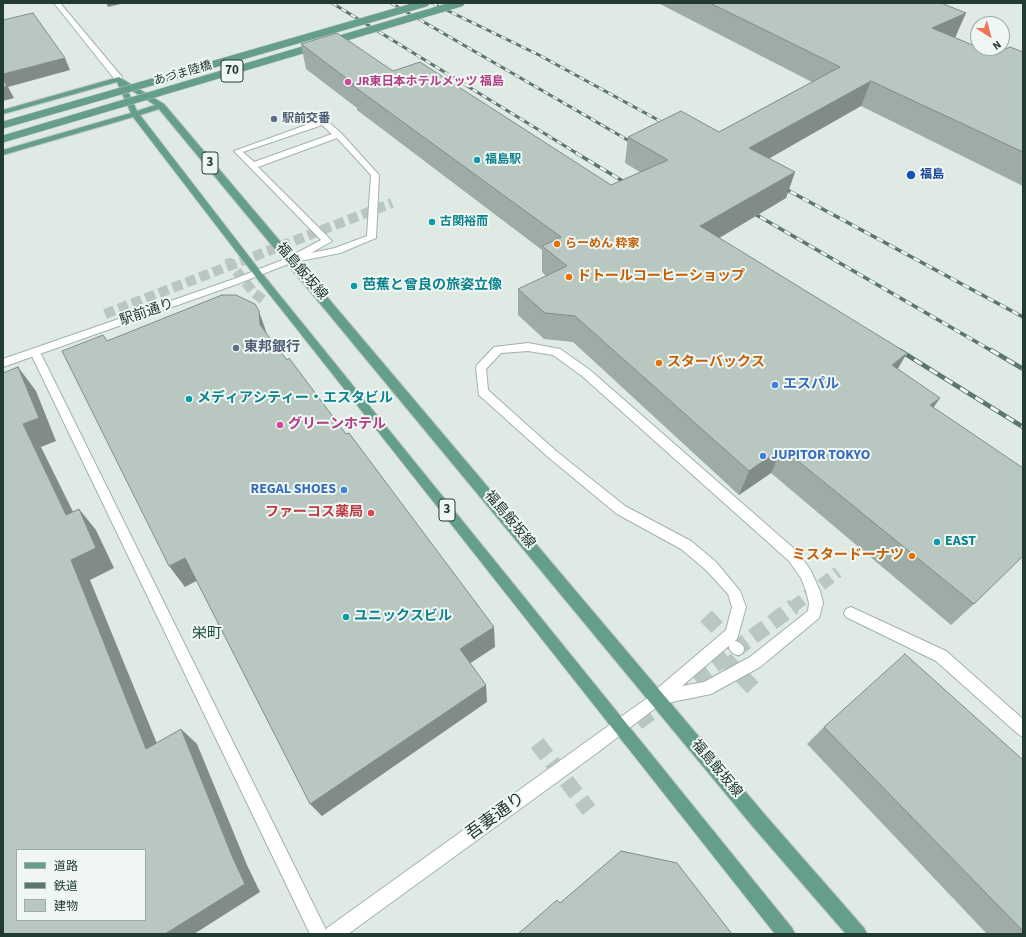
<!DOCTYPE html>
<html>
<head>
<meta charset="utf-8">
<style>
  body { margin:0 }
  #map { position:relative; width:1026px; height:937px; overflow:hidden; background:#dfeae5; font-family:"Source Sans 3","Noto Sans JP",sans-serif }
  canvas { display:block }
  .frame { position:absolute; inset:0; border:4px solid #213a32; pointer-events:none }
  .legend { position:absolute; left:16px; top:849px; width:130px; height:72px; box-sizing:border-box; background:#f0f7f3; border:1px solid #9daba6; margin:0; padding:5px 7px; list-style:none; font-size:12px; color:#213a32 }
  .legend li { display:flex; align-items:center; gap:8px; height:20px }
  .legend b { width:20px; border:1px solid #9daba6 }
  .north { position:absolute; left:970px; top:16px; width:40px; height:40px; box-sizing:border-box; background:#f0f7f3; border:1px solid #9daba6; border-radius:50%; rotate:144deg; font-size:11px; font-weight:700; line-height:16px; text-align:center; color:#213a32 }
  .north::after { content:''; display:block; margin:auto; width:14px; height:18px; background:#ee755a; clip-path:polygon(50% 0,100% 100%,50% 72%,0 100%) }
</style>
</head>
<body>
<div id="map">
<canvas width="1026" height="937"></canvas>
<div class="frame"></div>
<ul class="legend">
<li><b style="height:5px;background:#659f8c"></b>道路</li>
<li><b style="height:5px;background:#5b766d"></b>鉄道</li>
<li><b style="height:11px;background:#b8c8c0"></b>建物</li>
</ul>
<div class="north">N</div>
</div>
<script>
const c = document.querySelector('canvas').getContext('2d');
c.lineJoin = 'round';
const shape = rows => new Path2D(rows.map(r => 'M' + r).join(''));
function stroke(path, color, width, dash) { c.strokeStyle = color; c.lineWidth = width; c.lineCap = dash ? 'butt' : 'round'; c.setLineDash(dash || []); c.stroke(path); }
function paint(path, color) { c.fillStyle = color; c.fill(path, 'evenodd'); }
function drawText(font, color, halo, rows, align = 'center') {
  c.font = font + ' "Source Sans 3","Noto Sans JP",sans-serif'; c.lineWidth = 4; c.setLineDash([]); c.textBaseline = 'middle'; c.strokeStyle = halo; c.fillStyle = color; for (const [text, x, y, turn = 0] of rows) {
    c.save(); c.translate(x, y); c.rotate((+turn || 0) * Math.PI / 180); c.textAlign = isNaN(turn) ? turn : align; if (halo) c.strokeText(text, 0, 0); c.fillText(text, 0, 0); c.restore();
  }
}
const pedestrianTunnelFar2 = shape([
  [226,264,230,263,254,293,265,301],
  [105,314,392,203]
]);
const pedestrianTunnelFar1 = shape([
  [793,607,838,572]
]);
const pedestrianTunnel = shape([
  [706,616,734,645],
  [725,659,756,691],
  [618,737,794,606],
  [537,743,589,810]
]);
const service = shape([
  [320,120,326,120,341,133,379,175,376,238,340,253,290,263,287,262,287,258,321,240,234,151,320,120],
  [322,125,332,134,254,162,243,152,322,125],
  [337,138,371,175,367,236,335,248,311,253,332,241,258,167,337,138],
  [528,343,560,349,590,370,799,553,811,571,820,591,823,603,819,618,760,667,711,694,657,705,652,703,650,698,652,693,726,630,732,607,728,594,706,570,681,549,617,514,548,457,479,395,476,368,477,365,494,347,528,343],
  [528,351,553,355,582,376,789,561,801,578,806,591,809,603,808,611,750,657,704,682,682,686,737,639,746,607,740,591,716,562,691,541,625,506,556,451,488,390,486,369,501,353,528,351]
]);
const pedestrian = shape([
  [735,647,738,649]
]);
const minor = shape([
  [35,348,40,352,328,934,310,934,30,352,35,348],
  [851,607,946,651,1023,719,1023,737,1018,734,936,661,846,617,844,613,846,609,851,607]
]);
const tertiary = shape([
  [54,3,60,3,122,77,122,81,116,81,54,3],
  [290,257,293,258,293,262,240,283,3,367,3,359,234,279,290,257],
  [657,691,662,693,664,698,662,703,597,753,348,934,324,934,327,928,657,691]
]);
const primary = shape([
  [119,77,164,104,766,816,864,928,867,934,846,934,754,828,159,109,140,115,261,272,792,928,795,934,775,934,255,276,133,117,3,155,3,150,131,113,117,82,3,114,3,110,119,77],
  [126,87,155,105,137,111,126,87]
]);
const railFar2 = shape([
  [332,3,578,154],
  [391,3,638,146],
  [432,3,539,55,669,126]
]);
const railFar1 = shape([
  [576,153,631,186],
  [778,185,1023,317],
  [748,210,992,351],
  [897,349,901,351]
]);
const rail = shape([
  [899,350,1023,427],
  [991,350,1023,369]
]);
const primaryBridge = shape([
  [3,125,426,3],
  [3,139,461,3]
]);
const wall = shape([
  [658,3,941,3,955,38,994,54,1023,52,1023,186,861,106,769,158,795,172,786,198,719,238,898,369,934,408,974,604,951,625,771,473,739,495,573,342,544,339,518,315,518,289,546,276,542,272,542,250,357,110,357,108,306,69,301,44,393,71,611,185,640,172,625,163,628,137,719,132,812,82],
  [824,727,1023,760,1023,934,987,934,807,744]
]);
const shadedWall = shape([
  [106,3,125,3,108,7],
  [966,13,955,38,932,28],
  [65,58,70,70,8,87,14,98,3,101,3,74],
  [871,81,861,106,742,174,749,148],
  [795,172,786,198,694,253,700,226],
  [259,311,268,337,260,325],
  [907,353,892,379,892,365],
  [18,367,36,391,56,441,41,447,85,536,66,515,23,424],
  [940,398,923,423,930,405],
  [782,448,771,473,739,495,749,471],
  [79,509,96,530,114,568,90,580,165,763,146,749,71,560],
  [185,558,200,579,185,587,169,566],
  [494,627,495,647,463,668,460,649],
  [486,685,487,702,322,816,310,804],
  [181,729,197,744,247,865,260,892,194,934,165,934,232,856]
]);
const building = shape([
  [710,3,941,3,966,13,932,28,994,54,1010,47,1023,52,1023,152,871,81,749,148,795,172,700,226,907,353,892,365,940,398,930,405,1023,468,1023,556,974,604,782,448,749,471,575,316,545,313,518,289,567,266,542,246,561,237,352,85,354,84,301,44,337,33,393,71,420,62,611,185,668,160,628,137,681,111,719,132,840,67,710,3],
  [33,13,65,58,3,74,3,20,33,13],
  [3,79,7,86,3,87,3,79],
  [222,295,236,295,255,304,259,311,260,325,287,360,289,358,346,434,349,433,494,627,460,649,486,685,310,804,185,558,169,566,62,351,103,335,107,341,222,295],
  [18,367,39,418,23,424,66,515,79,509,96,548,71,560,146,749,181,729,232,856,245,884,165,934,3,934,3,373,18,367],
  [17,850,145,850,145,920,17,920,17,850],
  [905,654,1023,760,1023,931,824,727,905,654],
  [621,851,677,863,732,934,518,934,557,900,560,903,621,851]
]);
const markers = [
  [348,82,4,"#d1479c"],
  [274,119,4,"#5c6f8a"],
  [477,160,4,"#0f9aa8"],
  [911,175,5,"#1a4fb4"],
  [432,222,4,"#0f9aa8"],
  [557,244,4,"#e8710a"],
  [569,277,4,"#e8710a"],
  [354,286,4,"#0f9aa8"],
  [236,348,4,"#5c6f8a"],
  [659,363,4,"#e8710a"],
  [775,385,4,"#3f7fe0"],
  [189,399,4,"#0f9aa8"],
  [280,425,4,"#d1479c"],
  [763,456,4,"#3f7fe0"],
  [344,490,4,"#3f7fe0"],
  [371,513,4,"#e0444e"],
  [937,542,4,"#0f9aa8"],
  [912,556,4,"#e8710a"],
  [346,617,4,"#0f9aa8"]
];
const farStreetnames = [
  ["あづま陸橋",183,74,-16]
];
const farHotelnames = [
  ["JR東日本ホテルメッツ 福島",356,82]
];
const farServicenames = [
  ["駅前交番",282,119]
];
const farCulturenames = [
  ["福島駅",485,160],
  ["古関裕而",440,222]
];
const farTransitnames = [
  ["福島",920,175]
];
const farFoodnames = [
  ["らーめん 粋家",565,244]
];
const shields = [
  [232,71,22],
  [210,163,16],
  [447,510,16]
];
const shieldNames = [
  ["70",232,71],
  ["3",210,163],
  ["3",447,510]
];
const streetNames = [
  ["福島飯坂線",301,272,49],
  ["駅前通り",147,313,-19],
  ["福島飯坂線",509,520,50],
  ["福島飯坂線",716,769,50]
];
const foodNames = [
  ["ドトールコーヒーショップ",577,277],
  ["スターバックス",667,363],
  ["ミスタードーナツ",904,556,"right"]
];
const cultureNames = [
  ["芭蕉と曾良の旅姿立像",362,286],
  ["メディアシティー・エスタビル",197,399],
  ["EAST",945,542],
  ["ユニックスビル",354,617]
];
const serviceNames = [
  ["東邦銀行",244,348]
];
const shopNames = [
  ["エスパル",783,385],
  ["JUPITOR TOKYO",771,456],
  ["REGAL SHOES",336,490,"right"]
];
const hotelNames = [
  ["グリーンホテル",288,425]
];
const healthNames = [
  ["ファーコス薬局",363,513]
];
const neighbourhoodNames = [
  ["栄町",207,635]
];
const nearStreetnames = [
  ["吾妻通り",496,817,-36]
];
stroke(pedestrianTunnelFar2, '#b9c7c1', 10, [10, 4.5]);
stroke(pedestrianTunnelFar1, '#b9c7c1', 12, [12, 6]);
stroke(pedestrianTunnel, '#b9c7c1', 16, [16, 8]);
stroke(service, '#a2b2ac', 2);
stroke(pedestrian, '#a2b2ac', 14);
stroke(minor, '#a2b2ac', 2);
stroke(tertiary, '#a2b2ac', 2);
stroke(primary, '#bcc4c2', 2);
paint(service, '#fff');
stroke(pedestrian, '#fff', 12);
paint(minor, '#fff');
paint(tertiary, '#fff');
paint(primary, '#659f8c');
stroke(railFar2, '#5b766d', 3);
stroke(railFar1, '#5b766d', 3.5);
stroke(rail, '#5b766d', 4.5);
stroke(railFar2, '#f0f7f3', 2, [5.5]);
stroke(railFar1, '#f0f7f3', 2.5, [7]);
stroke(rail, '#f0f7f3', 3, [9]);
stroke(primaryBridge, '#bcc4c2', 8, []);
stroke(primaryBridge, '#659f8c', 7);
paint(wall, '#9eaca5');
paint(shadedWall, '#818c86');
paint(building, '#b8c8c0');
stroke(building, '#818c86', 1);
for (const [x, y, r, color] of markers) { const dot = new Path2D(); dot.arc(x, y, r, 0, 2 * Math.PI); c.fillStyle = color; c.fill(dot); stroke(dot, '#f0f7f3', 1.5); }
drawText('12px', '#213a32', '#f0f7f3', farStreetnames);
drawText('bold 12px', '#b23c85', '#f0f7f3', farHotelnames, 'left');
drawText('bold 12px', '#4e5e75', '#f0f7f3', farServicenames, 'left');
drawText('bold 12px', '#0d838f', '#f0f7f3', farCulturenames, 'left');
drawText('bold 12px', '#164399', '#f0f7f3', farTransitnames, 'left');
drawText('bold 12px', '#c56008', '#f0f7f3', farFoodnames, 'left');
for (const [x, y, w] of shields) { const box = new Path2D(); box.roundRect(x - w / 2, y - 11, w, 22, 3); c.fillStyle = '#f0f7f3'; c.fill(box); stroke(box, '#213a32', 1); }
drawText('bold 13px', '#213a32', null, shieldNames);
drawText('14px', '#213a32', '#f0f7f3', streetNames);
drawText('bold 14px', '#c56008', '#f0f7f3', foodNames, 'left');
drawText('bold 14px', '#0d838f', '#f0f7f3', cultureNames, 'left');
drawText('bold 14px', '#4e5e75', '#f0f7f3', serviceNames, 'left');
drawText('bold 14px', '#366cbe', '#f0f7f3', shopNames, 'left');
drawText('bold 14px', '#b23c85', '#f0f7f3', hotelNames, 'left');
drawText('bold 14px', '#be3a42', '#f0f7f3', healthNames, 'right');
drawText('15px', '#1e4b3d', '#f0f7f3', neighbourhoodNames);
drawText('17px', '#213a32', '#f0f7f3', nearStreetnames);
</script>
</body>
</html>
